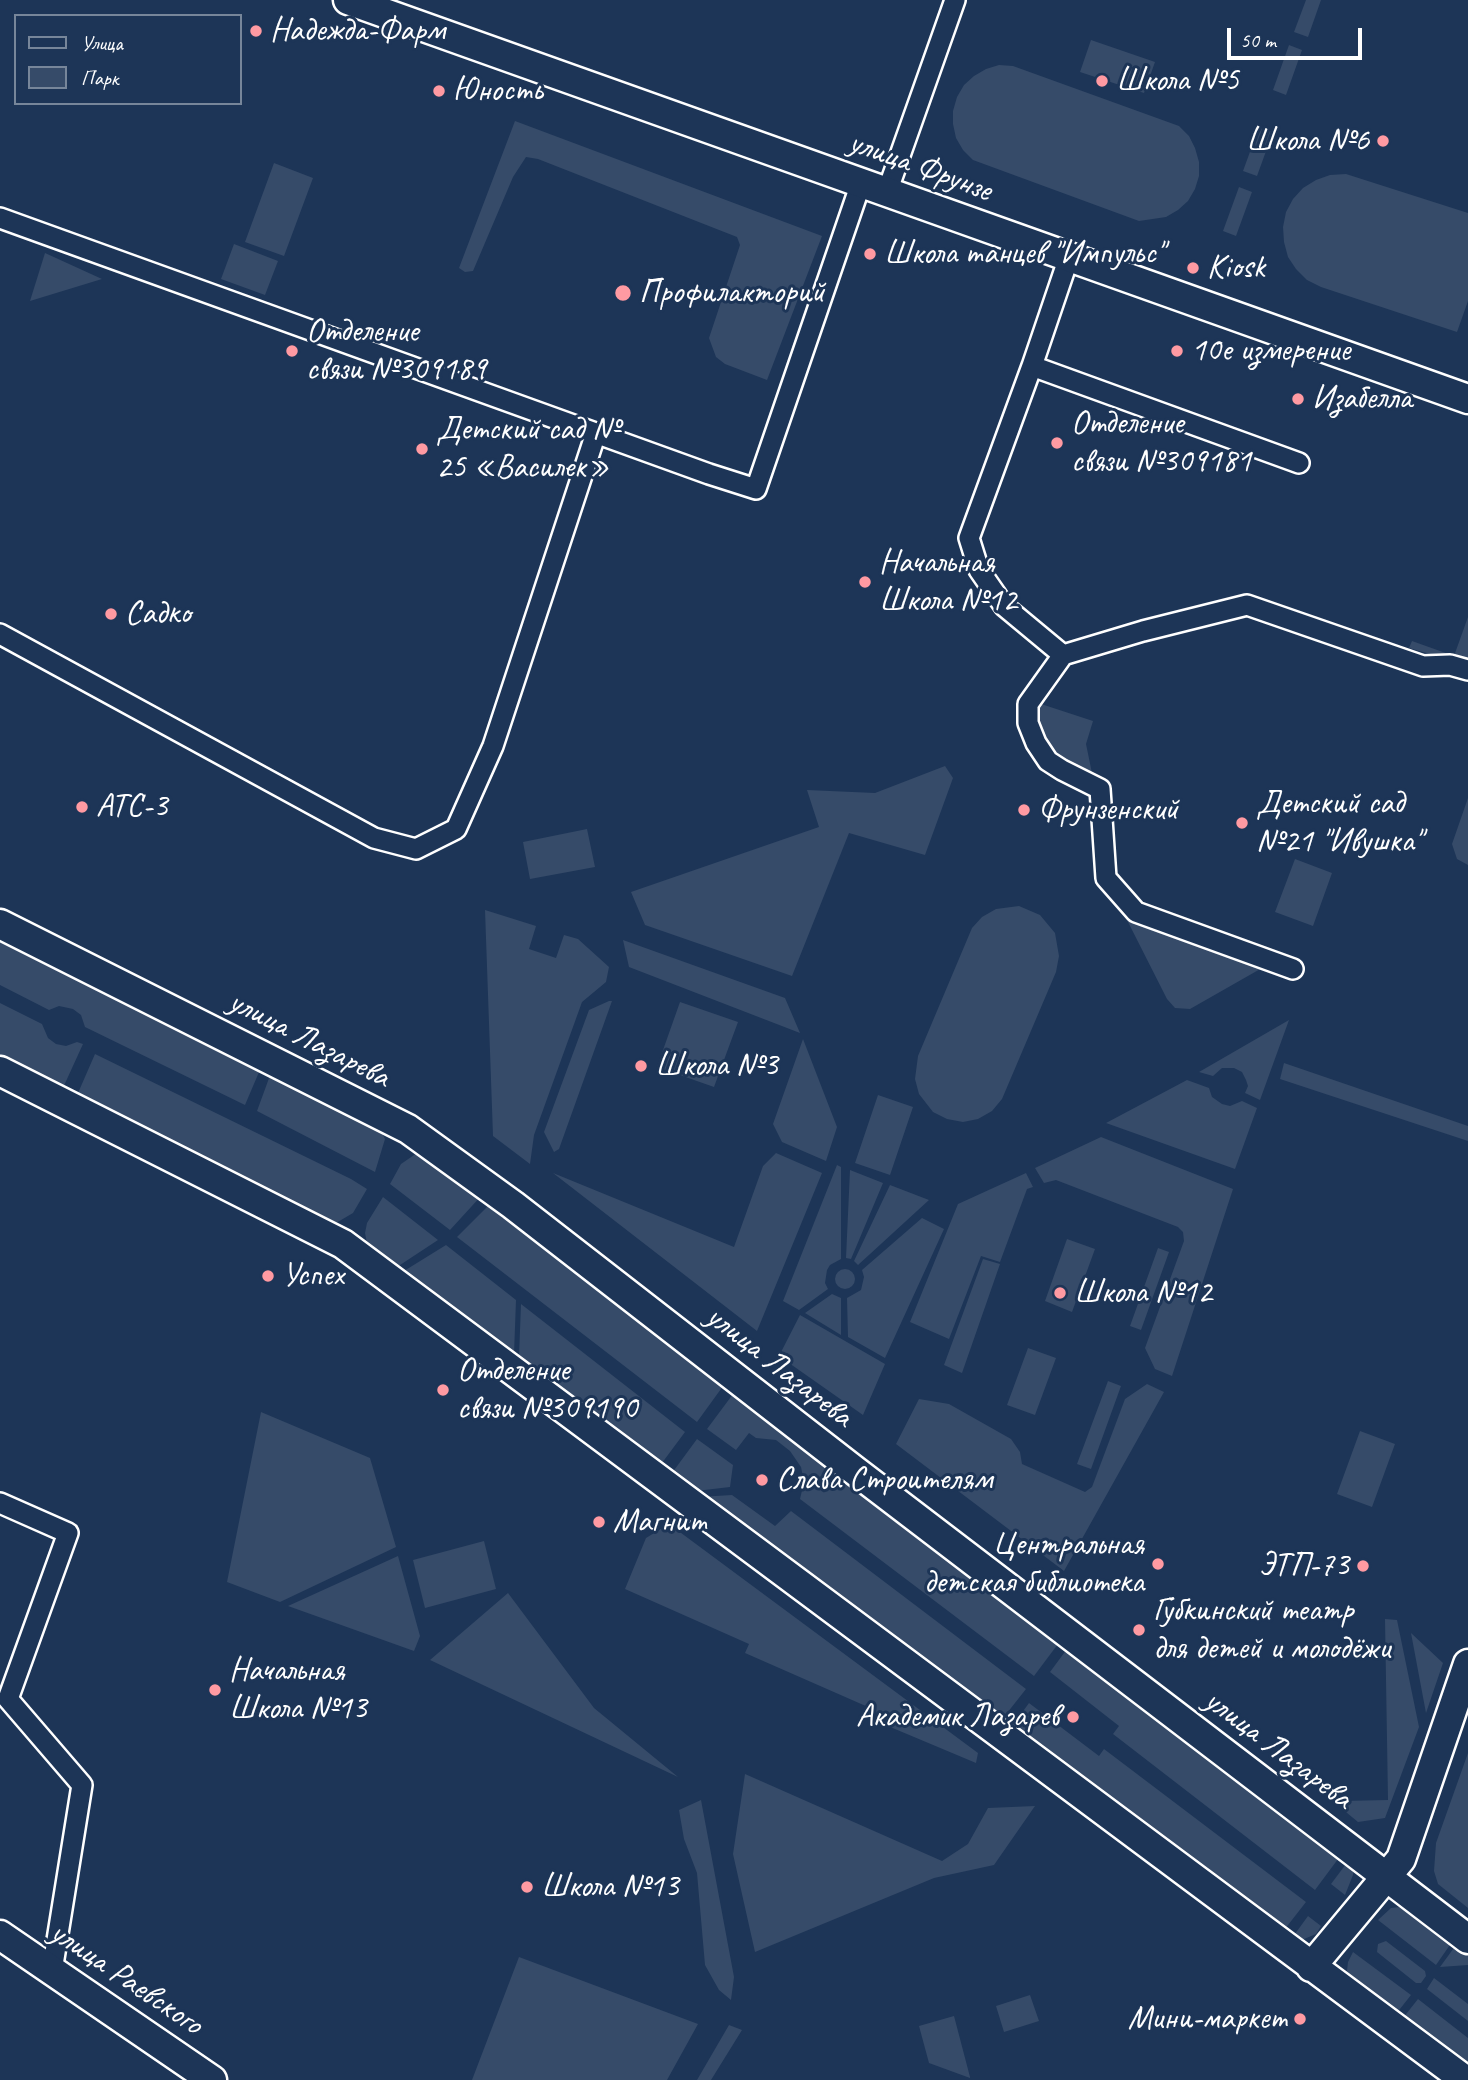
<!DOCTYPE html>
<html>
<head>
<meta charset="utf-8">
<style>
  body { margin:0 }
  #map { position:relative; width:1468px; height:2080px; overflow:hidden; background:#1d3557; font-family:Caveat,sans-serif }
  canvas { display:block }
  .legend { position:absolute; left:14px; top:14px; width:228px; height:91px; box-sizing:border-box; background:#1d3557; border:2px solid #77869a; margin:0; padding:9px 12px; list-style:none; font-size:21px; color:#fff }
  .legend li { display:flex; align-items:center; gap:14px; height:35px }
  .legend b { width:35px; border:2px solid #77869a }
  .scale { position:absolute; left:1227px; top:28px; width:135px; height:32px; box-sizing:border-box; border:4px solid #fff; border-top:0; padding-left:9px; font-size:21px; line-height:24px; white-space:nowrap; color:#fff; -webkit-text-stroke:5px #1d3557; paint-order:stroke }
</style>
</head>
<body>
<div id="map">
<canvas width="1468" height="2080"></canvas>
<ul class="legend">
<li><b style="height:9px;background:#1d3557"></b>Улица</li>
<li><b style="height:19px;background:#364b69"></b>Парк</li>
</ul>
<div class="scale">50 m</div>
</div>
<script>
const c = document.querySelector('canvas').getContext('2d');
c.lineJoin = 'round';
function paint(path, color) { c.fillStyle = color; c.fill(path, 'evenodd'); }
const shape = rows => new Path2D(rows.map(r => 'M' + r).join(''));
function stroke(path, color, width, dash) { c.strokeStyle = color; c.lineWidth = width; c.lineCap = dash ? 'butt' : 'round'; c.setLineDash(dash || []); c.stroke(path); }
function drawText(font, color, halo, rows, align = 'center') {
  c.font = font + ' Caveat,sans-serif'; c.lineWidth = 6; c.setLineDash([]); c.textBaseline = 'middle'; c.strokeStyle = halo; c.fillStyle = color; for (const [text, x, y, turn = 0] of rows) {
    c.save(); c.translate(x, y); c.rotate((+turn || 0) * Math.PI / 180); c.textAlign = isNaN(turn) ? turn : align; if (halo) c.strokeText(text, 0, 0); c.fillText(text, 0, 0); c.restore();
  }
}
const green = shape([
  [1306,0,1321,0,1308,37,1294,32],
  [1091,40,1155,62,1144,93,1080,72],
  [1289,45,1302,50,1286,95,1273,90],
  [999,65,1013,66,1179,126,1189,136,1195,148,1199,162,1199,176,1195,189,1188,201,1178,210,1166,217,1139,221,973,160,963,150,956,138,953,124,953,111,957,97,964,85,974,76,986,69],
  [515,121,822,236,767,380,725,364,716,357,709,338,740,245,737,237,538,159,526,157,513,177,473,271,465,272,459,268],
  [1259,127,1273,132,1257,176,1243,171],
  [274,163,313,178,284,256,245,242],
  [1346,174,1468,213,1468,301,1457,332,1321,287,1307,280,1296,269,1288,257,1284,242,1283,227,1286,212,1293,199,1303,188,1316,180,1330,175],
  [1239,187,1252,192,1236,236,1223,231],
  [234,244,278,261,265,295,221,279],
  [45,253,102,279,30,301],
  [1468,617,1468,665,1409,648,1412,641,1454,656],
  [1035,702,1093,721,1086,744,1093,778,1052,755,1038,731],
  [945,766,953,778,925,855,849,833,792,976,645,925,631,892,819,827,807,790,875,793],
  [1468,798,1468,865,1457,859,1452,844],
  [587,829,595,867,530,879,523,842],
  [1295,859,1332,873,1313,926,1275,912],
  [1019,906,1040,915,1055,933,1059,956,1056,972,1002,1099,992,1111,978,1119,963,1122,947,1119,933,1112,919,1094,915,1079,918,1056,972,928,982,917,996,909],
  [485,910,536,926,529,949,556,958,564,935,578,939,609,967,606,982,582,1002,534,1135,530,1164,493,1136],
  [1127,920,1262,968,1190,1009,1175,1008,1167,999],
  [0,934,262,1065,245,1105,85,1027,81,1015,73,1009,59,1006,49,1010,0,985],
  [623,940,785,998,800,1033,629,967],
  [609,1001,612,1001,559,1149,554,1152,544,1132,589,1010],
  [680,1002,738,1022,714,1087,657,1067],
  [0,1003,42,1024,48,1038,56,1044,66,1046,77,1042,83,1044,62,1090,0,1058],
  [1289,1020,1260,1100,1245,1093,1248,1086,1246,1080,1242,1072,1234,1068,1222,1068,1213,1076,1199,1072],
  [803,1039,837,1127,826,1161,782,1142,773,1124],
  [95,1054,351,1179,367,1189,353,1213,336,1223,326,1220,78,1093],
  [1284,1063,1468,1126,1468,1141,1280,1079],
  [272,1070,380,1129,385,1139,375,1172,257,1111],
  [1187,1080,1209,1088,1212,1097,1222,1104,1230,1106,1242,1101,1257,1108,1235,1169,1106,1123],
  [878,1095,913,1107,890,1175,855,1163],
  [1101,1137,1233,1189,1172,1376,1155,1369,1145,1348,1184,1241,1183,1232,1178,1227,1056,1180,1044,1183,1035,1168],
  [417,1153,482,1195,450,1230,390,1184,401,1164],
  [776,1153,822,1173,757,1331,553,1173,734,1247,763,1166],
  [837,1165,841,1167,841,1259,830,1265,827,1270,825,1283,828,1289,799,1310,783,1301],
  [850,1170,883,1183,851,1259,846,1258],
  [1026,1173,1033,1187,1027,1189,1000,1262,981,1256,949,1339,910,1322,958,1204],
  [890,1185,929,1200,858,1265,854,1261],
  [383,1197,438,1240,397,1267,367,1243,365,1233,367,1223],
  [492,1202,726,1382,697,1422,457,1237],
  [922,1218,944,1229,885,1358,848,1337,847,1298,861,1290,864,1277,862,1270],
  [1067,1239,1095,1249,1072,1312,1045,1301],
  [446,1245,516,1300,514,1354,404,1271],
  [1158,1248,1169,1252,1141,1330,1130,1326],
  [983,1259,1000,1264,962,1373,944,1365],
  '835 1279a10 10 0 1 1 20 0a10 10 0 1 1-20 0Z',
  [832,1294,841,1298,841,1335,805,1313],
  [521,1304,685,1432,659,1467,519,1357],
  [800,1315,885,1364,863,1415,779,1356],
  [1028,1348,1056,1358,1035,1415,1007,1405],
  [1108,1381,1121,1386,1091,1469,1077,1464],
  [1147,1384,1164,1392,1064,1571,896,1444,919,1399,949,1404,1011,1439,1020,1452,1022,1464,1085,1492,1092,1487,1125,1399],
  [736,1390,1061,1640,1034,1676,800,1499,804,1482,801,1467,790,1451,776,1440,756,1438,749,1433,736,1450,707,1429],
  [261,1412,370,1458,396,1547,280,1602,227,1582],
  [1360,1431,1395,1444,1372,1507,1337,1494],
  [697,1439,733,1465,730,1487,696,1491,672,1473],
  [732,1495,775,1526,791,1511,1026,1689,1000,1722,699,1497],
  [669,1524,978,1753,976,1763,864,1716,868,1707,745,1653,749,1644,625,1589,646,1538],
  [484,1541,496,1589,425,1608,413,1560],
  [398,1556,420,1636,414,1651,288,1606],
  [508,1593,594,1708,678,1777,430,1660],
  [1385,1619,1397,1620,1419,1727,1385,1818,1358,1822,1341,1808,1342,1801,1388,1800],
  [1411,1633,1443,1663,1426,1713],
  [1070,1645,1341,1855,1315,1890,1113,1734,1119,1726,1050,1672],
  [1029,1703,1099,1756,1104,1749,1306,1902,1281,1934,1010,1729],
  [1468,1753,1468,1908,1438,1884,1434,1871,1436,1843],
  [745,1774,942,1861,968,1844,988,1808,1035,1806,994,1865,934,1878,755,1952,733,1854],
  [701,1800,734,1977,731,2000,719,1990,705,1965,697,1873,684,1839,679,1810],
  [1349,1860,1354,1867,1353,1875,1345,1895,1331,1884],
  [1400,1907,1418,1915,1452,1942,1436,1965,1378,1920,1391,1908],
  [1308,1916,1321,1926,1316,1934,1297,1942,1292,1938],
  [1386,1941,1425,1971,1426,1976,1421,1983,1416,1983,1377,1952,1378,1944],
  [1456,1945,1468,1954,1468,1965,1440,1967],
  [1353,1952,1411,1995,1396,2014,1351,1979,1347,1971,1348,1962],
  [519,1957,698,2024,667,2080,472,2080],
  [1434,1978,1468,2004,1468,2021,1427,1989],
  [1030,1995,1039,2021,1004,2032,996,2006],
  [1418,1999,1468,2038,1468,2068,1403,2018],
  [954,2016,970,2077,970,2078,929,2063,919,2026],
  [729,2025,742,2030,711,2080,697,2080]
]);
const minor = shape([
  [887,192,955,0],
  [0,218,709,474,756,489,861,183],
  [1069,257,1032,366,969,538,979,570,1004,606,1063,655,1143,631,1247,605,1423,666,1450,665,1468,670],
  [1032,366,1299,463],
  [0,634,374,838,416,849,456,829,493,746,596,433],
  [1063,655,1028,704,1028,723,1036,743,1048,761,1062,770,1100,789,1106,878,1136,912,1293,969],
  [0,1503,68,1533,8,1699,82,1785,52,1971]
]);
const secondary = shape([
  [348,0,1468,399],
  [0,924,408,1129,513,1205,854,1470,1468,1939],
  [0,1071,343,1244,1465,2080],
  [0,1935,212,2080],
  [1311,1967,1401,1859,1468,1664]
]);
const markers = [
  [256,31,7,"#ff9aa2"],
  [1102,81,7,"#ff9aa2"],
  [439,91,7,"#ff9aa2"],
  [1383,141,7,"#ff9aa2"],
  [870,254,7,"#ff9aa2"],
  [1193,268,7,"#ff9aa2"],
  [623,293,9,"#ff9aa2"],
  [292,351,7,"#ff9aa2"],
  [1177,351,7,"#ff9aa2"],
  [1298,399,7,"#ff9aa2"],
  [1057,443,7,"#ff9aa2"],
  [422,449,7,"#ff9aa2"],
  [865,582,7,"#ff9aa2"],
  [111,614,7,"#ff9aa2"],
  [82,807,7,"#ff9aa2"],
  [1024,810,7,"#ff9aa2"],
  [1242,823,7,"#ff9aa2"],
  [641,1066,7,"#ff9aa2"],
  [268,1276,7,"#ff9aa2"],
  [1060,1293,7,"#ff9aa2"],
  [443,1390,7,"#ff9aa2"],
  [762,1480,7,"#ff9aa2"],
  [599,1522,7,"#ff9aa2"],
  [1158,1564,7,"#ff9aa2"],
  [1363,1566,7,"#ff9aa2"],
  [1139,1630,7,"#ff9aa2"],
  [215,1690,7,"#ff9aa2"],
  [1073,1717,7,"#ff9aa2"],
  [527,1887,7,"#ff9aa2"],
  [1300,2019,7,"#ff9aa2"]
];
const poiNames = [
  ["Надежда-Фарм",270,31],
  ["Школа №5",1116,81],
  ["Юность",453,91],
  ["Школа №6",1369,141,"right"],
  ["Школа танцев \"Импульс\"",884,254],
  ["Kiosk",1207,268],
  ["Профилакторий",639,293],
  ["Отделение",306,332],
  ["связи №309189",306,370],
  ["10е измерение",1191,351],
  ["Изабелла",1312,399],
  ["Отделение",1071,424],
  ["связи №309181",1071,462],
  ["Детский сад №",436,430],
  ["25 «Василек»",436,468],
  ["Начальная",879,563],
  ["Школа №12",879,601],
  ["Садко",125,614],
  ["Детский сад",1256,804],
  ["№21 \"Ивушка\"",1256,842],
  ["АТС-3",96,807],
  ["Фрунзенский",1038,810],
  ["Школа №3",655,1066],
  ["Успех",282,1276],
  ["Школа №12",1074,1293],
  ["Отделение",457,1371],
  ["связи №309190",457,1409],
  ["Слава Строителям",776,1480],
  ["Магнит",613,1522],
  ["Центральная",1144,1545,"right"],
  ["детская библиотека",1144,1583,"right"],
  ["ЭТП-73",1349,1566,"right"],
  ["Губкинский театр",1153,1611],
  ["для детей и молодёжи",1153,1649],
  ["Начальная",229,1671],
  ["Школа №13",229,1709],
  ["Академик Лазарев",1059,1717,"right"],
  ["Школа №13",541,1887],
  ["Мини-маркет",1286,2019,"right"]
];
const streetNames = [
  ["улица Фрунзе",920,167,20],
  ["улица Лазарева",309,1040,27],
  ["улица Лазарева",779,1367,38],
  ["улица Лазарева",1278,1750,37],
  ["улица Раевского",126,1979,34]
];
paint(green, '#364b69');
stroke(minor, '#fff', 24);
stroke(secondary, '#fff', 33);
stroke(minor, '#1d3557', 19);
stroke(secondary, '#1d3557', 28);
for (const [x, y, r, color] of markers) { const dot = new Path2D(); dot.arc(x, y, r, 0, 2 * Math.PI); c.fillStyle = color; c.fill(dot); stroke(dot, '#1d3557', 2.5); }
drawText('33px', '#fff', '#1d3557', poiNames, 'left');
drawText('33px', '#fff', '#1d3557', streetNames);
</script>
</body>
</html>
